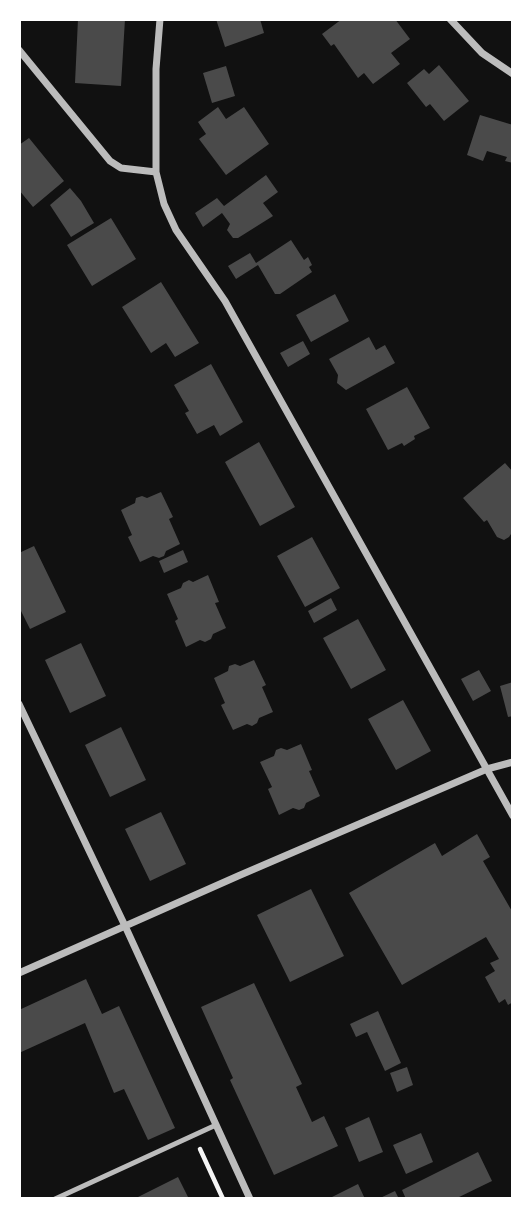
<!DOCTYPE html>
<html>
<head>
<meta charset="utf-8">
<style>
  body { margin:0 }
  #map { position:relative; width:532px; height:1218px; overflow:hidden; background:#111; font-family:"Archivo Narrow",sans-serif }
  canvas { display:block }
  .frame { position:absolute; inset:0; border:21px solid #fff; pointer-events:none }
</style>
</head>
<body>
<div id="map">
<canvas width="532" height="1218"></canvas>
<div class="frame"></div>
</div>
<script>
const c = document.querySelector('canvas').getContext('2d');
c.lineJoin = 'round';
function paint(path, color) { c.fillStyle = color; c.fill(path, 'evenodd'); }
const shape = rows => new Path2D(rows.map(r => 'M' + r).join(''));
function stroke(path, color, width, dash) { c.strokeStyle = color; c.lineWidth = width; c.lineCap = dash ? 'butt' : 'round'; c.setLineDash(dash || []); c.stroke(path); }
const building = shape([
  [78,19,125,19,121,86,75,83],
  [216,19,260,19,264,33,225,47],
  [342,19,395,19,410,39,391,53,400,64,373,84,364,73,358,78,334,44,331,46,322,34],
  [439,65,469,101,444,121,430,104,426,107,407,83,424,69,429,74],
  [226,66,235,96,212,103,203,73],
  [218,107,226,119,244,107,269,144,226,175,199,139,206,134,198,122],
  [480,115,513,125,513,163,505,161,507,157,487,151,483,161,467,155],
  [29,138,64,181,33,207,19,190,19,145],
  [266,175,278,192,263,203,273,216,238,238,233,238,227,230,230,224,222,213,203,227,195,213,217,198,224,206],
  [70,188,81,201,94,223,71,237,50,205],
  [111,218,136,259,92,286,67,245],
  [291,240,304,260,308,257,312,265,309,267,312,272,280,294,275,294,258,265,236,279,228,266,250,253,256,263],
  [161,282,199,343,175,357,166,343,151,353,122,307],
  [335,294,349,321,311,342,296,315],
  [369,337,376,350,385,345,395,363,346,390,337,383,338,375,329,359],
  [303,341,310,354,288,367,280,353],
  [211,364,243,422,220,436,214,425,197,434,185,413,189,411,174,385],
  [407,387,430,428,414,436,415,439,404,446,402,443,388,450,366,409],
  [259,442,295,507,260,526,225,462],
  [505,463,513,472,513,531,509,537,504,540,497,537,487,520,484,522,463,498],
  [161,492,173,517,169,519,180,544,166,551,164,556,159,558,153,556,140,562,128,537,132,535,121,510,135,503,136,498,142,496,147,498],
  [312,537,340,588,305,607,277,556],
  [34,546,66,612,30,629,19,607,19,553],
  [183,550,188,562,164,573,159,561],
  [208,575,219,602,215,603,226,628,213,634,211,639,205,642,200,640,186,647,175,621,178,619,167,594,181,588,183,583,189,580,193,582],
  [331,598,337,610,314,623,308,611],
  [358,619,386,670,351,689,323,638],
  [81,643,106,696,70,713,45,660],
  [254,660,266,685,262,687,273,712,259,718,257,723,252,726,247,724,233,730,221,705,225,703,214,678,228,671,229,666,235,664,240,666],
  [479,670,491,691,473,701,461,679],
  [513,682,513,716,508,717,500,686],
  [403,700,431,751,396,770,368,719],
  [121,727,146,780,110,797,85,745],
  [301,744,312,770,309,771,320,796,306,803,304,808,299,810,293,808,279,815,268,789,272,787,260,762,274,756,276,750,281,748,287,750],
  [161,812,186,864,150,881,125,829],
  [477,834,490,857,483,861,513,913,513,1002,508,1005,505,999,499,1003,485,977,495,971,490,963,499,959,486,937,402,985,349,893,435,843,442,856],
  [311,889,344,956,290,982,257,915],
  [86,979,102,1014,119,1006,175,1128,148,1140,124,1089,114,1093,85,1023,19,1053,19,1010],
  [254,983,302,1084,296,1087,312,1122,324,1116,338,1146,274,1175,230,1080,233,1078,201,1007],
  [378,1011,401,1063,385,1071,367,1032,356,1037,350,1024],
  [407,1067,413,1085,397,1092,390,1073],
  [369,1117,383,1152,359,1162,345,1128],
  [421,1133,433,1162,406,1174,393,1145],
  [478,1152,492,1181,455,1199,406,1199,402,1190],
  [178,1177,189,1199,134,1199],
  [358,1184,365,1199,328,1199],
  [395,1191,399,1199,378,1199]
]);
const path = shape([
  [200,1149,223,1199]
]);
const service = shape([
  [55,1199,216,1125]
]);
const minor = shape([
  [160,19,156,69,156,172,164,204,176,230,225,301,513,816],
  [450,19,482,53,513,74],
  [19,50,110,161,121,168,156,172],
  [19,704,126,928,250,1199],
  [19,973,238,876,487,769,513,762]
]);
paint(building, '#4a4a4a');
stroke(path, '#f5f5f5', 4.5);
stroke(service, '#bcbcbc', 5);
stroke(minor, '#bcbcbc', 7);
</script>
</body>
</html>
